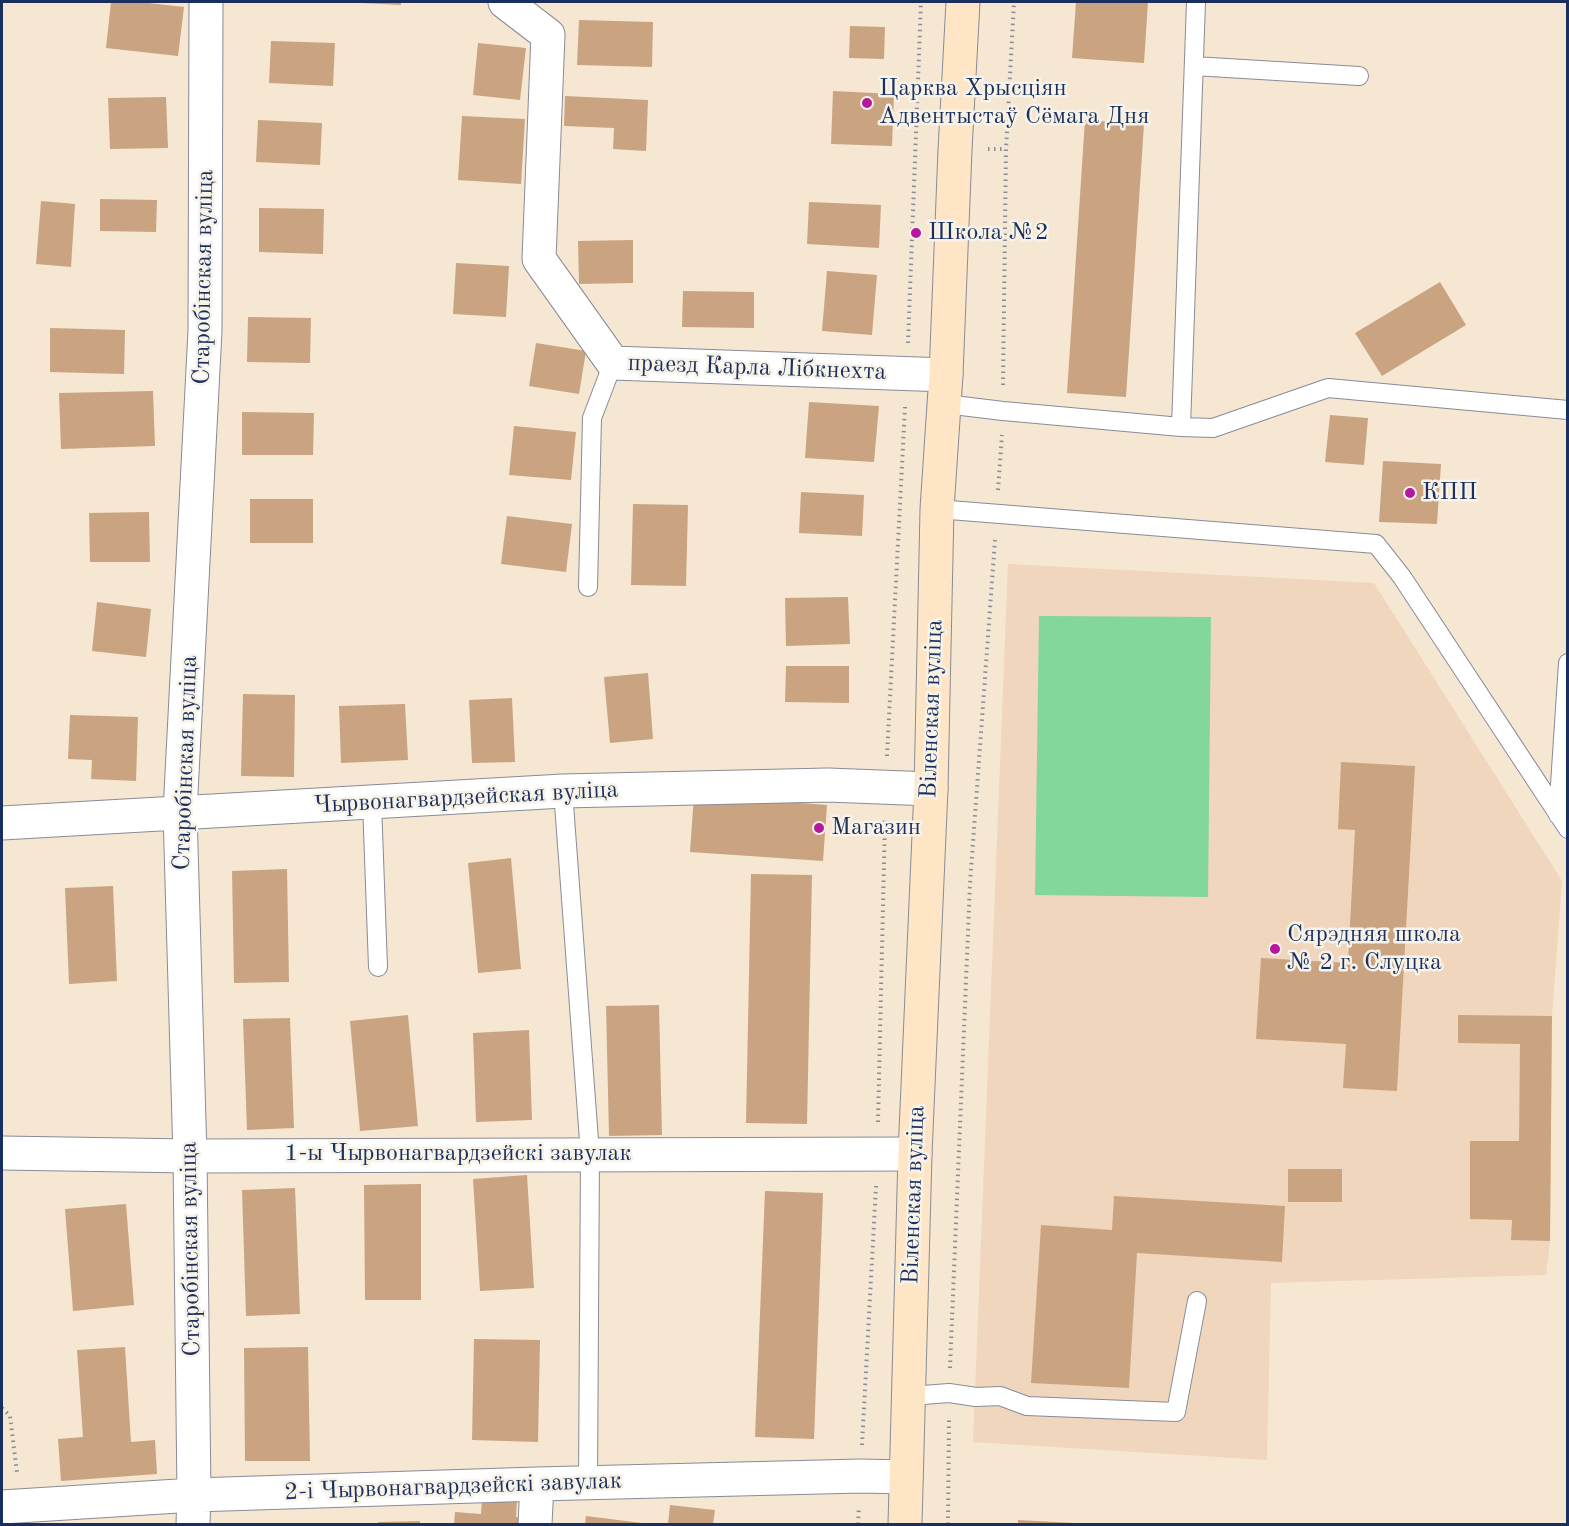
<!DOCTYPE html>
<html>
<head>
<meta charset="utf-8">
<style>
  body { margin:0 }
  #map { position:relative; width:1569px; height:1526px; overflow:hidden; background:#f5e7d2; font-family:"Old Standard TT",serif }
  canvas { display:block }
  .frame { position:absolute; inset:0; border:3px solid #1b2f5e; pointer-events:none }
</style>
</head>
<body>
<div id="map">
<canvas width="1569" height="1526"></canvas>
<div class="frame"></div>
</div>
<script>
const c = document.querySelector('canvas').getContext('2d');
c.lineJoin = 'round';
function paint(path, color) { c.fillStyle = color; c.fill(path, 'evenodd'); }
const shape = rows => new Path2D(rows.map(r => 'M' + r).join(''));
function stroke(path, color, width, dash) { c.strokeStyle = color; c.lineWidth = width; c.lineCap = dash ? 'butt' : 'round'; c.setLineDash(dash || []); c.stroke(path); }
function drawText(font, color, halo, rows, align = 'center') {
  c.font = font + ' "Old Standard TT",serif'; c.lineWidth = 5; c.setLineDash([]); c.textBaseline = 'middle'; c.strokeStyle = halo; c.fillStyle = color; for (const [text, x, y, turn = 0] of rows) {
    c.save(); c.translate(x, y); c.rotate((+turn || 0) * Math.PI / 180); c.textAlign = isNaN(turn) ? turn : align; if (halo) c.strokeText(text, 0, 0); c.fillText(text, 0, 0); c.restore();
  }
}
const built = shape([
  [1008,564,1374,583,1562,881,1552,1016,1550,1241,1546,1275,1271,1283,1267,1460,973,1442]
]);
const green = shape([
  [1039,616,1211,617,1208,897,1035,895]
]);
const building = shape([
  [111,2,140,2,184,7,178,56,106,48],
  [360,2,401,2,401,5,360,3],
  [1076,2,1148,2,1144,63,1072,58],
  [579,20,653,22,652,67,577,65],
  [850,26,885,27,884,59,849,58],
  [271,41,335,43,333,86,269,83],
  [478,43,526,48,520,100,473,95],
  [833,91,894,94,892,146,831,144],
  [565,96,648,100,646,151,613,149,614,128,564,126],
  [166,97,168,148,110,149,108,98],
  [462,116,525,119,521,184,458,180],
  [258,120,322,123,320,165,256,162],
  [1085,120,1144,124,1126,397,1067,393],
  [100,199,157,200,156,232,100,231],
  [41,201,75,204,71,267,36,264],
  [809,202,881,205,879,248,807,244],
  [259,208,324,209,323,254,259,252],
  [633,240,633,283,579,284,578,241],
  [456,263,509,266,506,317,453,314],
  [827,271,877,275,872,335,822,331],
  [1440,282,1466,325,1382,376,1355,333],
  [683,291,754,292,754,328,682,327],
  [248,317,311,318,310,363,247,362],
  [50,328,125,330,124,374,50,372],
  [536,343,586,351,579,394,529,386],
  [153,391,155,446,61,449,59,393],
  [809,402,879,406,874,462,805,458],
  [242,412,314,413,313,455,242,455],
  [1330,415,1368,418,1364,465,1325,462],
  [514,426,576,432,571,480,509,475],
  [1383,461,1441,464,1437,524,1379,522],
  [801,492,864,495,862,536,799,533],
  [250,499,313,499,313,543,250,543],
  [633,504,688,505,686,586,631,585],
  [149,512,150,562,90,562,89,513],
  [507,516,572,524,566,572,501,564],
  [848,597,850,644,786,646,785,598],
  [97,602,151,609,146,657,92,651],
  [786,666,849,666,849,703,785,702],
  [648,673,653,739,610,743,604,677],
  [243,694,295,695,294,777,241,776],
  [512,698,515,762,472,763,469,700],
  [405,704,408,760,341,763,339,706],
  [70,715,138,717,136,781,91,779,92,760,68,759],
  [1341,762,1415,766,1397,1091,1343,1088,1346,1044,1256,1039,1261,958,1348,963,1355,830,1338,829],
  [694,795,827,805,823,861,690,852],
  [511,858,521,969,478,973,468,863],
  [287,869,289,982,234,983,232,871],
  [751,874,812,875,807,1124,746,1123],
  [113,886,117,981,69,984,65,888],
  [659,1005,662,1135,609,1136,606,1006],
  [408,1015,418,1126,360,1131,350,1021],
  [1458,1015,1552,1016,1550,1241,1511,1240,1512,1220,1470,1219,1470,1141,1519,1141,1520,1044,1458,1043],
  [290,1018,294,1128,247,1130,243,1019],
  [529,1030,532,1120,476,1122,473,1033],
  [1288,1169,1342,1169,1342,1202,1288,1202],
  [527,1175,534,1288,480,1291,473,1179],
  [421,1184,421,1300,365,1300,364,1185],
  [295,1188,300,1314,246,1316,242,1190],
  [765,1191,823,1193,814,1439,755,1437],
  [1114,1196,1285,1206,1282,1262,1137,1253,1129,1388,1031,1383,1041,1225,1112,1230],
  [126,1204,134,1305,73,1311,65,1209],
  [474,1339,540,1340,538,1442,472,1440],
  [125,1347,131,1442,155,1440,157,1474,61,1481,58,1439,83,1437,77,1350],
  [308,1347,310,1461,245,1461,244,1348],
  [482,1499,517,1501,516,1517,522,1517,522,1524,454,1524,455,1512,481,1514],
  [670,1505,715,1510,713,1524,668,1524],
  [586,1516,642,1523,642,1524,585,1524],
  [1018,1520,1075,1523,1075,1524,1018,1524],
  [420,1521,420,1524,378,1524,378,1522]
]);
const path = shape([
  [988,149,1006,149],
  [908,343,921,2],
  [1003,385,1006,149,1014,2],
  [998,490,1002,435],
  [887,756,905,407],
  [878,1122,885,820],
  [950,1368,970,884,995,540],
  [2,1408,10,1416,17,1473],
  [862,1445,876,1186],
  [858,1524,859,1507],
  [948,1524,949,1417]
]);
const service = shape([
  [1194,66,1359,76],
  [945,404,1003,411,1181,427,1196,2],
  [1181,427,1213,428,1328,388,1568,410],
  [937,509,1376,544,1402,577,1568,829],
  [588,587,592,418,613,363],
  [563,791,590,1154,588,1482],
  [372,803,378,967],
  [1558,815,1568,663],
  [910,1396,949,1393,976,1397,1000,1396,1027,1406,1176,1412,1197,1301]
]);
const minor = shape([
  [505,2,548,35,539,259,613,363,946,375],
  [2,823,563,791,828,785,931,789],
  [2,1153,190,1156,915,1154],
  [2,1507,194,1495,537,1484,861,1476,906,1477],
  [193,1524,194,1495,190,1156,180,812,205,331,206,2],
  [535,1524,537,1484]
]);
const secondary = shape([
  [905,1524,915,1154,931,789,937,509,946,375,955,150,963,2]
]);
const markers = [
  [867,103,6,"#b5179e"],
  [916,233,6,"#b5179e"],
  [1410,493,6,"#b5179e"],
  [819,828,6,"#b5179e"],
  [1275,949,6,"#b5179e"]
];
const poiNames = [
  ["Царква Хрысціян",879,89],
  ["Адвентыстаў Сёмага Дня",879,117],
  ["Школа №2",928,233],
  ["КПП",1422,493],
  ["Магазин",831,828],
  ["Сярэдняя школа",1287,935],
  ["№ 2 г. Слуцка",1287,963]
];
const streetNames = [
  ["Старобінская вуліца",204,277,-89],
  ["праезд Карла Лібкнехта",757,368,2],
  ["Віленская вуліца",932,709,-88],
  ["Старобінская вуліца",186,763,-88],
  ["Чырвонагвардзейская вуліца",466,798,-3],
  ["1-ы Чырвонагвардзейскі завулак",458,1154],
  ["Віленская вуліца",914,1195,-88],
  ["Старобінская вуліца",191,1249,-91],
  ["2-і Чырвонагвардзейскі завулак",453,1487,-2]
];
paint(built, '#efd6bc');
paint(green, '#83d799');
paint(building, '#caa481');
stroke(service, '#888b98', 20);
stroke(minor, '#888b98', 35);
stroke(secondary, '#888b98', 35);
stroke(path, '#888b98', 4, [1.5, 4.5]);
stroke(service, '#fff', 18);
stroke(minor, '#fff', 33);
stroke(secondary, '#fee5c5', 33);
for (const [x, y, r, color] of markers) { const dot = new Path2D(); dot.arc(x, y, r, 0, 2 * Math.PI); c.fillStyle = color; c.fill(dot); stroke(dot, '#f7f3e8', 2); }
drawText('24px', '#1b2f5e', '#f7f3e8', poiNames, 'left');
drawText('24px', '#1b2f5e', '#f7f3e8', streetNames);
</script>
</body>
</html>
